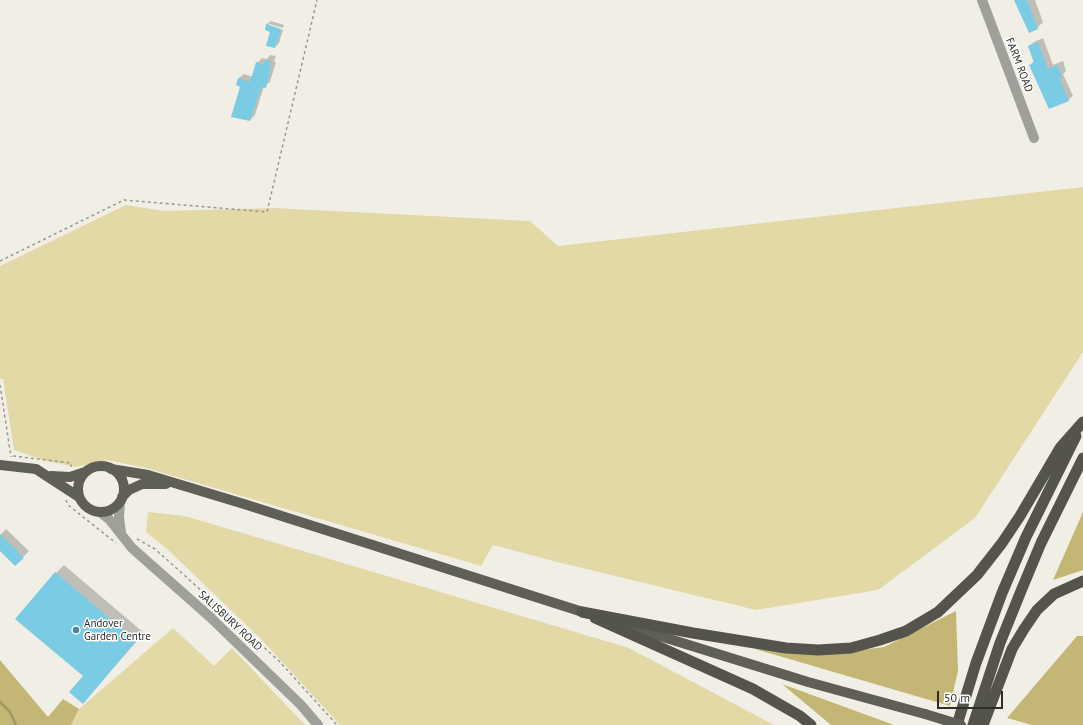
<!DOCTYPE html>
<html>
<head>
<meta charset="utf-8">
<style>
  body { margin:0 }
  #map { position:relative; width:1083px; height:725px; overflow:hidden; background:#f1efe5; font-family:"PT Sans",sans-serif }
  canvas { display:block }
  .scale { position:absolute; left:937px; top:691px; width:66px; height:18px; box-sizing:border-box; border:2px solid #2d2d29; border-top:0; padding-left:5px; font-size:12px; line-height:14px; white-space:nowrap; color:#2d2d29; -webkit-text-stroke:3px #fff; paint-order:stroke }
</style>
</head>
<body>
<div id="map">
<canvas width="1083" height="725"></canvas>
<div class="scale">50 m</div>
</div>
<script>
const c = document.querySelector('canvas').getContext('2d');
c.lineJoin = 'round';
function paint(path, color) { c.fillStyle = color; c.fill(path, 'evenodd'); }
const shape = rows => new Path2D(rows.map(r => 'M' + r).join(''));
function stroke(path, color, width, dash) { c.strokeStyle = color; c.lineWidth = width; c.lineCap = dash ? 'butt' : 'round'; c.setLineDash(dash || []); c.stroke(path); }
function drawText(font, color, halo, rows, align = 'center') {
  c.font = font + ' "PT Sans",sans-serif'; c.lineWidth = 3; c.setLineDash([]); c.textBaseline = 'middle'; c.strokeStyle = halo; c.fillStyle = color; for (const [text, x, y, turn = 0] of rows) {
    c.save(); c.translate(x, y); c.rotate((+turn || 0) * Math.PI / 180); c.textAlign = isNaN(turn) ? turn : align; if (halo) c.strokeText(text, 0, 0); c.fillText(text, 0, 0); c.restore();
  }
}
const green = shape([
  [1083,187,1083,352,975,518,878,590,756,610,553,561,493,545,481,566,146,468,107,460,76,467,46,461,14,450,3,379,0,379,0,266,126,205,164,211,274,208,530,221,558,246],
  [148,512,185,516,629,648,774,725,340,725,261,639,166,548,146,532],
  [173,628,214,666,232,648,305,725,71,725,79,709]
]);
const forest = shape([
  [1083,512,1083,570,1053,580],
  [956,611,958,671,950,706,755,649,822,655,884,647],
  [1077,636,1083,636,1083,725,1032,725,1007,718],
  [0,660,48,717,63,699,79,709,71,725,0,725],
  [782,684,894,725,831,725]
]);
const shadow = shape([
  [1016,0,1035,0,1043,22,1037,28],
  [271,21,284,25,283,28,269,24,269,26,283,30,279,43,275,47,271,32,266,30,267,24],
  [1043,38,1053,65,1063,61,1066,71,1063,74,1073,96,1068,100,1030,65,1034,61,1029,46,1034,42],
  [270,55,276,56,274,62,276,62,270,82,264,86,255,115,250,120,239,78,244,74,253,77,257,63,262,58,267,59],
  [6,529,29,551,15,565,0,549,0,535],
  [64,565,144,633,83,703,84,676,56,573]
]);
const stream = shape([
  [0,702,10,712,16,725]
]);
const building = shape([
  [1014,0,1027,0,1038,29,1029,33],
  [266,24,281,29,275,48,266,46,270,32,265,30],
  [1038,42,1048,69,1058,65,1062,77,1059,78,1069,101,1049,109,1029,65,1034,63,1028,46],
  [265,60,271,61,270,67,271,67,266,88,261,87,250,121,231,117,240,87,236,85,238,78,250,82,256,62,264,64],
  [0,534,24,558,15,566,0,551],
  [55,572,136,641,83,704,69,692,83,676,15,619]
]);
const path = shape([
  [0,261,124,200,267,212,317,0],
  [0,385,11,457],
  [13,456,71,463,71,467],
  [66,500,68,505,116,543],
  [137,539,155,549,223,610,279,661,337,725]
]);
const minor = shape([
  [982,0,1034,138]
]);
const tertiary = shape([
  [120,502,119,517,121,533],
  [100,512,109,519,132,548,210,617,301,705,318,725]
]);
const primary = shape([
  [0,465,36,469,79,497],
  '78 489a23 23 0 1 1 46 0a23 23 0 1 1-46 0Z',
  [111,469,148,475,244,504,589,614],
  [51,476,70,477,85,472],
  [122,497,129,490,142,484,166,484],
  [618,623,808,682,925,714]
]);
const trunk = shape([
  [582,612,693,633,786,648,818,650,851,648,880,640,906,631,938,612,977,575,1002,543,1020,516,1060,448,1083,422],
  [595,618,753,689,800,716,811,725],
  [957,725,976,663,1002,593,1026,537,1076,436],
  [973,725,1000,643,1021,591,1041,543,1083,458],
  [983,725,1012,649,1024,629,1037,610,1054,594,1083,581]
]);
const primaryBridge = shape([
  [925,714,961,725]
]);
const markers = [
  [76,630,4,"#46879a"]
];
const streetNames = [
  ["FARM ROAD",1019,65,69],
  ["SALISBURY ROAD",230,621,43]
];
const poiNames = [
  ["Andover",84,624],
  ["Garden Centre",84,637]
];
paint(green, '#e2d9a7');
paint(forest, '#c4b775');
paint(shadow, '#0003');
stroke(stream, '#a09767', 2.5);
paint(building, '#7acbe4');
stroke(path, '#999890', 1.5, [3, 3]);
stroke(minor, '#a0a09b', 10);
stroke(tertiary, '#a0a09b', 10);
stroke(primary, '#605f57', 10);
stroke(trunk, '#55544c', 11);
stroke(primaryBridge, '#605f57', 10);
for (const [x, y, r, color] of markers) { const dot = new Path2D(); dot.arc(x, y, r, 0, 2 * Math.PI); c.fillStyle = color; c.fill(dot); stroke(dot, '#fff', 1.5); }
drawText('11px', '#2d2d29', '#fff', streetNames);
drawText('11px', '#2d2d29', '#fff', poiNames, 'left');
</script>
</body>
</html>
